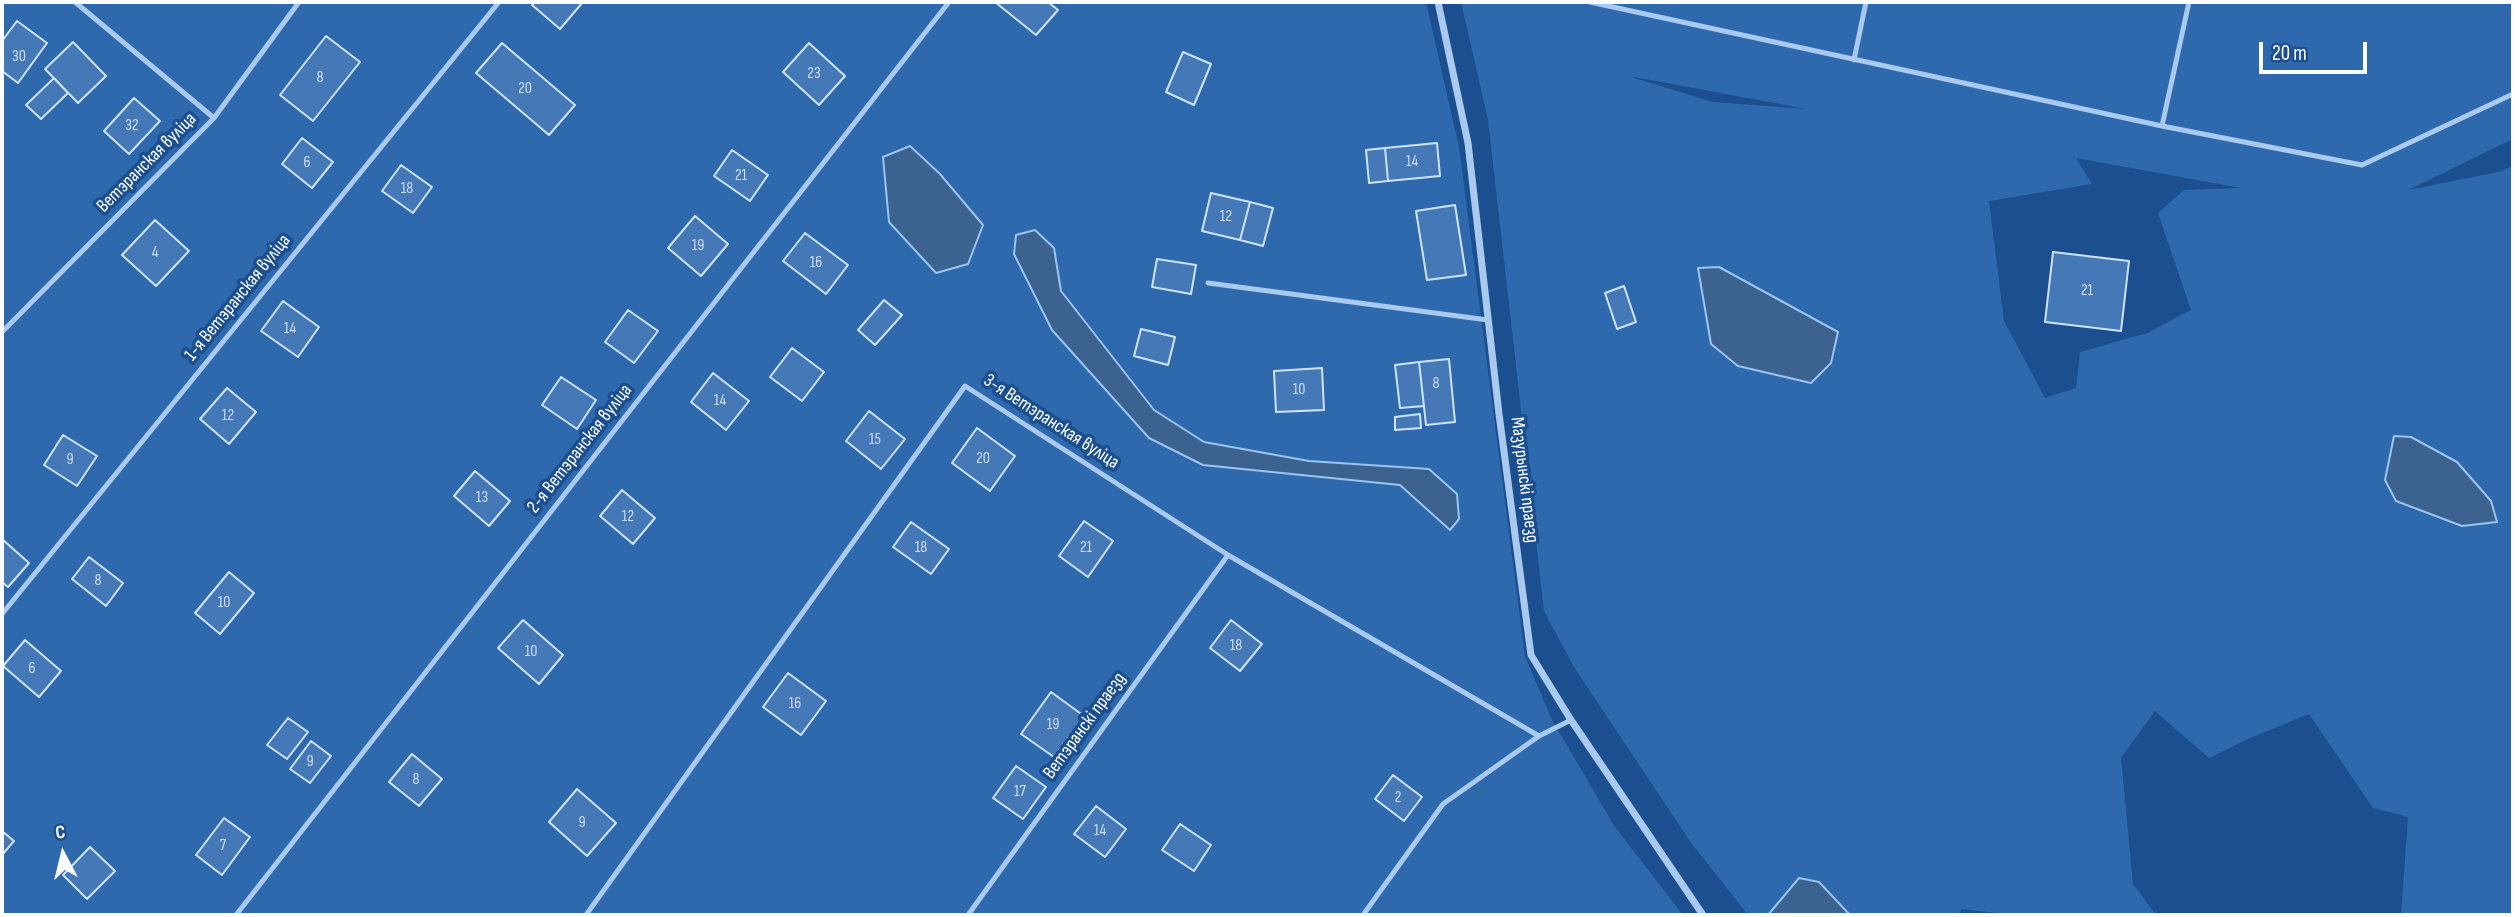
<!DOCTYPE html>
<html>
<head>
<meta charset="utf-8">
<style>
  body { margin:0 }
  #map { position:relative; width:2515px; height:917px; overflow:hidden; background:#1b4f8f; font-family:"Sofia Sans Condensed",sans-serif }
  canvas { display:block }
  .frame { position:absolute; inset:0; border:4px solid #fff; pointer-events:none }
  .north { position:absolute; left:28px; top:819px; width:70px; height:70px; -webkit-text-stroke:5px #1b4f8f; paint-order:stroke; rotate:353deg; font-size:19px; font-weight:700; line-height:28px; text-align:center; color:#fff }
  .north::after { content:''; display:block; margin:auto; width:24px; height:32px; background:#fff; clip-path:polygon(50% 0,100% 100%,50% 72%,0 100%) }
  .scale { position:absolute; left:2259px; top:42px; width:108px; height:32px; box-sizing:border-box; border:4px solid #fff; border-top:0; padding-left:9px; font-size:21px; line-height:24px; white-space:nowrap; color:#fff; -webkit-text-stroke:5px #1b4f8f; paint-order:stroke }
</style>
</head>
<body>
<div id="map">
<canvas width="2515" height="917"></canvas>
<div class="frame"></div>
<div class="north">С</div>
<div class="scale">20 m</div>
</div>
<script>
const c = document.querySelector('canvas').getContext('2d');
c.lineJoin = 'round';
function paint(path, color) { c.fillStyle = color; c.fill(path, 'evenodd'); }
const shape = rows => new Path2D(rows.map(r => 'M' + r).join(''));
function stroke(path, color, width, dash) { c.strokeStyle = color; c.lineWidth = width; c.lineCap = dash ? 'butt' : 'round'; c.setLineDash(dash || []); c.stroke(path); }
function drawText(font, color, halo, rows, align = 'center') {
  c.font = font + ' "Sofia Sans Condensed",sans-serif'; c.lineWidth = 7; c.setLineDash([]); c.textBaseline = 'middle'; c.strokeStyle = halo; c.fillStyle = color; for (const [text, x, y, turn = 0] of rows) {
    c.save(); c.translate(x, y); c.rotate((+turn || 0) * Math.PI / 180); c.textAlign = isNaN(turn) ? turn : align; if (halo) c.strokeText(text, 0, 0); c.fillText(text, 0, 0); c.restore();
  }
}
const green = shape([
  [2,2,1426,2,1459,147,1525,656,1552,720,1615,827,1683,915,2,915],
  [1461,2,2513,2,2513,139,2408,190,2503,171,2513,165,2513,915,2401,915,2408,817,2373,808,2309,714,2248,739,2209,758,2155,711,2121,758,2133,884,2156,915,2014,915,1962,909,1957,915,1850,915,1819,882,1799,878,1768,915,1748,915,1692,844,1574,667,1544,611,1488,120],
  [1634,78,1634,77,1807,109,1713,102],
  [2076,158,2241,188,2184,190,2158,213,2191,310,2147,333,2080,352,2076,388,2045,398,2004,321,1989,201,2092,184]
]);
const water = shape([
  [910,146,940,174,983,225,968,264,936,273,889,222,883,157,910,146],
  [1035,230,1054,248,1061,291,1154,410,1204,442,1309,461,1429,469,1457,494,1459,519,1450,530,1400,485,1203,465,1149,438,1052,330,1014,254,1016,235,1035,230],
  [1719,267,1838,332,1831,363,1811,383,1738,366,1711,344,1698,268,1719,267],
  [2394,436,2411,437,2457,462,2491,501,2497,522,2462,526,2396,501,2385,480,2394,436],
  [1799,878,1819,882,1850,915,1768,915,1799,878]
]);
const building = shape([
  [535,2,583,2,560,29,532,5,535,2],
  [995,2,1048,2,1058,10,1036,35,995,2],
  [17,21,47,43,18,83,2,71,2,41,17,21],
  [326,36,360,62,313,121,280,95,326,36],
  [73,42,106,76,78,103,45,69,73,42],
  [502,43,575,105,549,135,476,73,502,43],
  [809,43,845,76,819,105,783,72,809,43],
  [1183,52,1211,64,1194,105,1166,92,1183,52],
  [54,78,68,93,41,119,26,105,54,78],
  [134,98,160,121,129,154,104,131,134,98],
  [302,138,333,162,312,188,282,164,302,138],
  [1437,143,1440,176,1388,181,1385,148,1437,143],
  [1385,148,1388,181,1369,183,1366,150,1385,148],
  [732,150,768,175,750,201,714,176,732,150],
  [401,165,432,187,413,213,382,191,401,165],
  [1211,193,1250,202,1240,240,1202,231,1211,193],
  [1250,202,1273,208,1263,246,1240,240,1250,202],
  [1455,205,1466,275,1427,280,1416,211,1455,205],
  [695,216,728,244,701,276,668,248,695,216],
  [155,220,189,251,156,286,122,255,155,220],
  [805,233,848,265,826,294,783,261,805,233],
  [2053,252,2129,261,2121,331,2045,322,2053,252],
  [1157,259,1196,265,1191,294,1152,287,1157,259],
  [1624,286,1636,322,1617,329,1605,293,1624,286],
  [884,300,902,315,875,345,858,330,884,300],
  [283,301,319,327,298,357,261,331,283,301],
  [628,310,658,331,634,363,605,342,628,310],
  [1141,329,1175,337,1168,365,1134,356,1141,329],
  [792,348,824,372,802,401,770,377,792,348],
  [1449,359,1455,422,1426,425,1419,362,1449,359],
  [1419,362,1424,406,1400,408,1395,365,1419,362],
  [1322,368,1324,410,1276,412,1274,371,1322,368],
  [713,373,749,401,726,430,691,402,713,373],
  [561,377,596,400,577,429,542,405,561,377],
  [227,388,256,412,229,444,200,419,227,388],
  [869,411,905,439,881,469,846,441,869,411],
  [1420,414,1421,428,1395,430,1395,417,1420,414],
  [977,428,1015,456,990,491,952,463,977,428],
  [63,435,97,456,77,486,44,465,63,435],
  [475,471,510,501,489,526,454,496,475,471],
  [622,490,655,518,633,544,600,516,622,490],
  [1084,521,1113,541,1088,577,1059,556,1084,521],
  [911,522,949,549,931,574,893,547,911,522],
  [2,539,29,563,8,587,2,582,2,539],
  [89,557,123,583,106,606,72,579,89,557],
  [229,572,254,593,220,634,195,613,229,572],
  [523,620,563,655,539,684,498,648,523,620],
  [1231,620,1262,644,1240,671,1210,648,1231,620],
  [25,640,61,671,39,697,3,666,25,640],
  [788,673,826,701,801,735,763,707,788,673],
  [1051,692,1084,716,1054,757,1021,734,1051,692],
  [288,718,308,732,287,759,267,745,288,718],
  [311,741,331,756,310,783,290,769,311,741],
  [412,754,442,779,419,806,389,782,412,754],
  [1016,766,1046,787,1023,819,993,798,1016,766],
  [1393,775,1422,797,1404,821,1375,799,1393,775],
  [577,789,616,823,587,856,549,822,577,789],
  [1096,806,1126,829,1105,857,1074,834,1096,806],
  [224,818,250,837,222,875,196,855,224,818],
  [1180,824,1211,845,1194,871,1162,850,1180,824],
  [2,831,14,841,2,855,2,831],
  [90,847,115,871,87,899,63,875,90,847]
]);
const service = shape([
  [75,2,214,118],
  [1590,2,2162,126,2362,165,2513,94],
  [1854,60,1866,2],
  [2162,126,2189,2],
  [1208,283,1488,320],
  [2,332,214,118,299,2],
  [2,614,499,2],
  [236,915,949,2],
  [586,915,965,386,1228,555,1539,736,1571,720],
  [968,915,1228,555],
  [1363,915,1443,804,1539,736]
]);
const minor = shape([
  [1438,2,1468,143,1499,414,1531,655,1571,720,1703,915]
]);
const numberNames = [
  ["30",19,57],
  ["23",814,74],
  ["8",320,78],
  ["20",525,89],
  ["32",132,126],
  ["14",1412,162],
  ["6",307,163],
  ["21",741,176],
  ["18",407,189],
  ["12",1226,217],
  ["19",698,246],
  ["4",155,253],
  ["16",816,263],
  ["21",2087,291],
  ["14",290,329],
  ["8",1436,384],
  ["10",1299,390],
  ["14",720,401],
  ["12",228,416],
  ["15",875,440],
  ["20",983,459],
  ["9",70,460],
  ["13",482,498],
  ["12",628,517],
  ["18",921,548],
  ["21",1086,548],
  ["8",98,581],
  ["10",224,603],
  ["18",1236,646],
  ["10",531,652],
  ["6",32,669],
  ["16",795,704],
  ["19",1053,725],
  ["9",310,762],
  ["8",416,780],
  ["17",1020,792],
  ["2",1398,798],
  ["9",582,823],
  ["14",1100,831],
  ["7",223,846]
];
const streetNames = [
  ["Ветэранская вуліца",147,163,-45],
  ["1-я Ветэранская вуліца",238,298,-51],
  ["3-я Ветэранская вуліца",1051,422,33],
  ["2-я Ветэранская вуліца",580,449,-52],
  ["Мазурынскі праезд",1524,480,83],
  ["Ветэранскі праезд",1085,726,-54]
];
paint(green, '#2e69ad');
paint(water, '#3c6290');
stroke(water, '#9cc4f0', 2);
paint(building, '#4478b7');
stroke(building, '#cfe3fa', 2);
stroke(service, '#a9c9ee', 5);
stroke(minor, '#a9c9ee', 7);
drawText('16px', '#d0dded', null, numberNames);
drawText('19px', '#fff', '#1b4f8f', streetNames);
</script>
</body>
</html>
